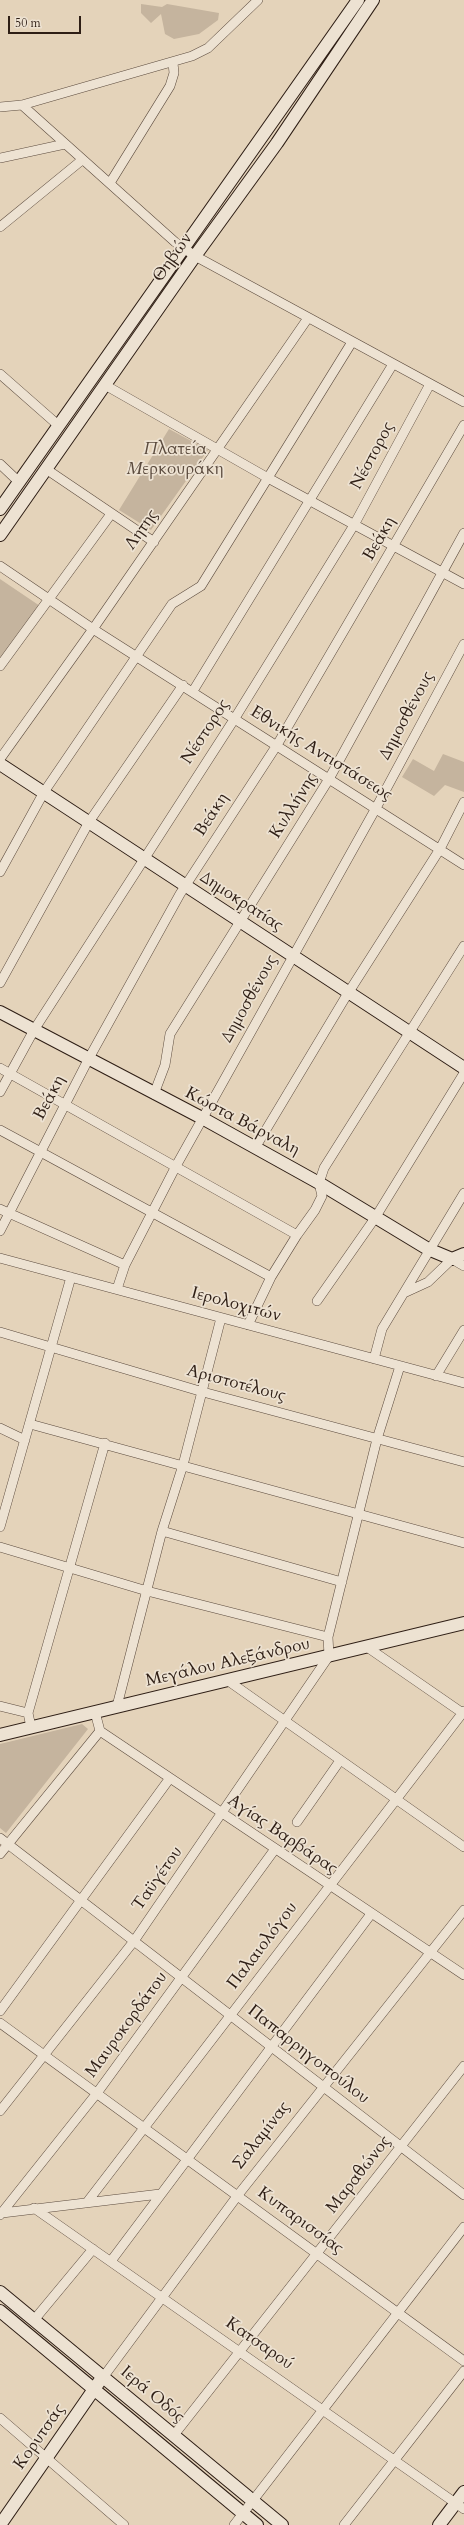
<!DOCTYPE html>
<html>
<head>
<meta charset="utf-8">
<style>
  body { margin:0 }
  #map { position:relative; width:464px; height:2525px; overflow:hidden; background:#e4d3ba; font-family:Cardo,serif }
  canvas { display:block }
  .scale { position:absolute; left:8px; top:16px; width:73px; height:18px; box-sizing:border-box; border:2px solid #2e1e15; border-top:0; padding-left:5px; font-size:12px; line-height:14px; white-space:nowrap; color:#2e1e15; -webkit-text-stroke:3px #ede2d2; paint-order:stroke }
</style>
</head>
<body>
<div id="map">
<canvas width="464" height="2525"></canvas>
<div class="scale">50 m</div>
</div>
<script>
const c = document.querySelector('canvas').getContext('2d');
c.lineJoin = 'round';
function paint(path, color) { c.fillStyle = color; c.fill(path, 'evenodd'); }
const shape = rows => new Path2D(rows.map(r => 'M' + r).join(''));
function stroke(path, color, width, dash) { c.strokeStyle = color; c.lineWidth = width; c.lineCap = dash ? 'butt' : 'round'; c.setLineDash(dash || []); c.stroke(path); }
function drawText(font, color, halo, rows, align = 'center') {
  c.font = font + ' Cardo,serif'; c.lineWidth = 3.5; c.setLineDash([]); c.textBaseline = 'middle'; c.strokeStyle = halo; c.fillStyle = color; for (const [text, x, y, turn = 0] of rows) {
    c.save(); c.translate(x, y); c.rotate((+turn || 0) * Math.PI / 180); c.textAlign = isNaN(turn) ? turn : align; if (halo) c.strokeText(text, 0, 0); c.fillText(text, 0, 0); c.restore();
  }
}
const green = shape([
  [141,4,162,7,167,4,219,13,218,20,199,34,174,39,165,34,161,14,151,23,141,13],
  [169,429,208,450,151,530,119,510],
  [0,579,40,606,3,659,0,657],
  [443,754,464,762,464,792,445,785,434,796,402,777,413,759,434,771],
  [82,1724,88,1729,6,1833,0,1828,0,1744]
]);
const street = shape([
  [22,105,175,242,195,256,464,402],
  [0,107,22,105,192,56,208,48,258,0],
  [0,158,65,144],
  [110,183,170,86,174,73,173,63],
  [0,227,82,160],
  [0,374,58,425],
  [105,385,268,478,464,584],
  [0,464,19,482],
  [46,469,154,542],
  [0,566,93,629,464,865],
  [0,666,111,514],
  [193,691,393,364],
  [0,759,93,629,308,318],
  [0,872,44,792,172,604,201,586,352,342],
  [0,983,89,822,183,685],
  [0,1068,297,1235],
  [0,1092,34,1030,235,718,354,525,430,384],
  [154,1094,165,1065,170,1034,329,779,464,533],
  [0,1130,271,1277],
  [255,1148,345,998,440,849,464,802],
  [0,1209,125,1265],
  [0,1231,88,1060,180,894,277,745,464,425],
  [0,1258,464,1383],
  [117,1289,125,1265,176,1166,376,808,464,644],
  [404,1293,428,1282,452,1259,464,1266],
  [317,1301,375,1218,464,1073],
  [248,1325,271,1277,297,1235,315,1210,322,1196,319,1183,324,1168,464,946],
  [0,1332,203,1392,464,1462],
  [374,1359,382,1329,464,1193],
  [436,1376,464,1330],
  [30,1424,464,1543],
  [0,1428,25,1440],
  [0,1527,71,1277],
  [162,1531,342,1582],
  [0,1547,147,1591,328,1637],
  [367,1647,464,1714],
  [227,1680,464,1847],
  [0,1706,28,1713,31,1727],
  [117,1706,162,1531,183,1465,221,1318],
  [95,1712,100,1731,464,1975],
  [28,1713,105,1443],
  [297,1822,339,1762],
  [0,1838,464,2195],
  [0,1854,100,1731],
  [0,2011,170,1778],
  [0,2023,464,2361],
  [0,2111,134,1941,329,1656,328,1637,377,1439,400,1366],
  [88,2201,464,1711],
  [34,2208,464,2509],
  [2,2213,160,2194],
  [0,2215,97,2093,275,1849],
  [111,2261,371,1914],
  [34,2320,93,2249],
  [104,2376,238,2195,464,1910],
  [0,2418,124,2525],
  [174,2435,464,2066],
  [234,2525,464,2227],
  [344,2525,464,2371]
]);
const secondary = shape([
  [0,509,358,0],
  [0,535,195,256,277,143,373,0],
  [0,764,464,1068],
  [0,1012,202,1118,319,1183,428,1249,452,1259,464,1254],
  [0,1735,464,1623],
  [0,2292,282,2525],
  [0,2311,257,2525],
  [0,2525,99,2382],
  [439,2525,464,2492]
]);
const streetNames = [
  ["Θηβών",173,258,-55],
  ["Νέστορος",373,456,-62],
  ["Λητης",142,530,-55],
  ["Βεάκη",380,539,-60],
  ["Δημοσθένους",407,716,-62],
  ["Νέστορος",206,732,-57],
  ["Εθνικής Αντιστάσεως",321,754,32],
  ["Κυλλήνης",294,806,-58],
  ["Βεάκη",212,815,-57],
  ["Δημοκρατίας",241,902,33],
  ["Δημοσθένους",250,999,-61],
  ["Βεάκη",50,1098,-62],
  ["Κώστα Βάρναλη",242,1122,28],
  ["Ιερολοχιτών",236,1305,15],
  ["Αριστοτέλους",236,1384,15],
  ["Μεγάλου Αλεξάνδρου",228,1663,-13],
  ["Αγίας Βαρβάρας",282,1835,34],
  ["Ταϋγέτου",158,1879,-55],
  ["Παλαιολόγου",263,1946,-53],
  ["Μαυροκορδάτου",127,2025,-54],
  ["Παπαρρηγοπούλου",308,2055,38],
  ["Σαλαμίνας",262,2136,-52],
  ["Μαραθώνος",359,2175,-52],
  ["Κυπαρισσίας",300,2221,36],
  ["Κατσαρού",259,2344,35],
  ["Ιερά Οδός",152,2395,40],
  ["Κορυτσάς",40,2437,-55]
];
const parkNames = [
  ["Πλατεία",175,450],
  ["Μερκουράκη",175,470]
];
paint(green, '#c5b49e');
stroke(street, '#5c4b3e', 10);
stroke(secondary, '#2e1e15', 14);
stroke(street, '#ede2d2', 9);
stroke(secondary, '#ede2d2', 12);
drawText('17px', '#2e1e15', '#ede2d2', streetNames);
drawText('italic 17px', '#5b4b3e', '#ede2d2', parkNames);
</script>
</body>
</html>
